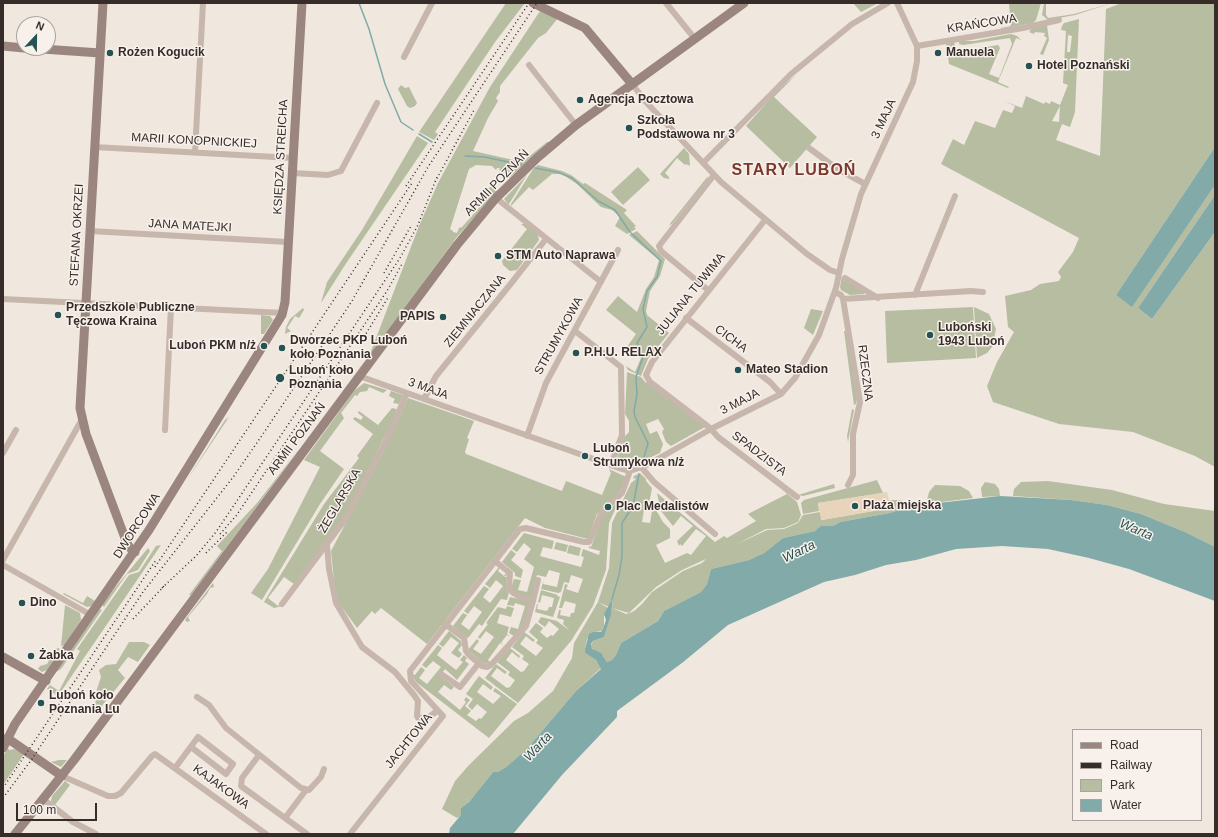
<!DOCTYPE html>
<html>
<head>
<meta charset="utf-8">
<style>
  body { margin:0 }
  #map { position:relative; width:1218px; height:837px; overflow:hidden; background:#f0e7df; font-family:Helvetica,sans-serif }
  canvas { display:block }
  .frame { position:absolute; inset:0; border:4px solid #362d2a; pointer-events:none }
  .legend { position:absolute; left:1072px; top:729px; width:130px; height:92px; box-sizing:border-box; background:#f8f1eb; border:1px solid #aaa39e; margin:0; padding:5px 7px; list-style:none; font-size:12px; color:#362d2a }
  .legend li { display:flex; align-items:center; gap:8px; height:20px }
  .legend b { width:20px; border:1px solid #aaa39e }
  .north { position:absolute; left:16px; top:16px; width:40px; height:40px; box-sizing:border-box; background:#f8f1eb; border:1px solid #aaa39e; border-radius:50%; rotate:22deg; font-size:11px; font-weight:700; line-height:16px; text-align:center; color:#362d2a }
  .north::after { content:''; display:block; margin:auto; width:14px; height:18px; background:#255252; clip-path:polygon(50% 0,100% 100%,50% 72%,0 100%) }
  .scale { position:absolute; left:16px; top:803px; width:81px; height:18px; box-sizing:border-box; border:2px solid #362d2a; border-top:0; padding-left:5px; font-size:12px; line-height:14px; white-space:nowrap; color:#362d2a; -webkit-text-stroke:3px #f8f1eb; paint-order:stroke }
</style>
</head>
<body>
<div id="map">
<canvas width="1218" height="837"></canvas>
<div class="frame"></div>
<ul class="legend">
<li><b style="height:5px;background:#9a867e"></b>Road</li>
<li><b style="height:5px;background:#362d2a"></b>Railway</li>
<li><b style="height:11px;background:#b6bda1"></b>Park</li>
<li><b style="height:11px;background:#81aaa8"></b>Water</li>
</ul>
<div class="north">N</div>
<div class="scale">100 m</div>
</div>
<script>
const c = document.querySelector('canvas').getContext('2d');
c.lineJoin = 'round';
function paint(path, color) { c.fillStyle = color; c.fill(path, 'evenodd'); }
const shape = rows => new Path2D(rows.map(r => 'M' + r).join(''));
function stroke(path, color, width, dash) { c.strokeStyle = color; c.lineWidth = width; c.lineCap = dash ? 'butt' : 'round'; c.setLineDash(dash || []); c.stroke(path); }
function drawText(font, color, halo, rows, align = 'center') {
  c.font = font + ' Helvetica,sans-serif'; c.lineWidth = 3; c.setLineDash([]); c.textBaseline = 'middle'; c.strokeStyle = halo; c.fillStyle = color; for (const [text, x, y, turn = 0] of rows) {
    c.save(); c.translate(x, y); c.rotate((+turn || 0) * Math.PI / 180); c.textAlign = isNaN(turn) ? turn : align; if (halo) c.strokeText(text, 0, 0); c.fillText(text, 0, 0); c.restore();
  }
}
const green = shape([
  [506,3,525,3,495,42,435,132,438,134,434,140,419,132],
  [853,3,878,3,861,12],
  [1009,3,1041,3,1036,20,1033,23,1001,29,1001,28,1011,26],
  [1044,3,1046,3,1046,15,1048,18,1074,14,1112,3,1075,15,1048,20,1042,15],
  [1122,3,1215,3,1215,147,1116,295,1132,306,1215,185,1215,195,1138,308,1152,319,1215,232,1215,467,1195,456,1133,432,1059,424,993,402,987,386,997,362,1014,332,1008,327,1005,296,1031,290,1040,284,1059,281,1061,277,1058,272,1073,252,1079,238,941,164,953,139,964,145,975,121,995,128,1003,110,1012,113,1015,106,1004,101,1022,108,1026,96,1044,104,1045,102,1050,104,1051,101,1060,105,1068,85,1063,83,1066,31,1061,30,1062,26,1064,23,1079,19,1075,112,1070,127,1062,124,1056,140,1100,156,1106,9],
  [1068,35,1072,36,1070,52,1067,52],
  [1060,106,1059,122,1052,121],
  [540,11,558,18,546,33,538,38,500,86,500,92,496,98,498,101,488,118,473,151,518,161,526,159,547,142,551,142,509,178,501,175,504,176,505,173,499,170,500,168,497,168,496,170,492,166,476,165,469,169,450,229,453,231,453,232,457,233,459,228,462,227,487,199,488,189,492,185,496,187,497,192,456,238,368,359,419,226,438,183,490,87],
  [1047,25,1049,40,1043,55,1040,54,1047,38,1044,36,1045,33,1035,32,1034,34,1029,32,1032,28],
  [1011,34,1017,36,1021,40,1016,38,998,82,1009,87,1008,88,949,64,946,43,954,42,956,48,962,51,998,45,1000,48,989,74,999,78,1012,44,1010,38,963,45,959,44,959,41,974,41],
  [796,75,774,97,817,137,790,168,746,126,777,91],
  [401,85,405,88,409,87,417,103,415,106,410,108,407,106,398,89],
  [417,136,428,143,345,265,321,303,327,282,362,230],
  [684,148,689,154,690,166,686,164,685,165,677,158,665,173,669,177,669,179,664,178,660,174],
  [538,165,562,171,571,175,583,184,585,183,627,210,624,213,636,226,634,227,636,229,627,234,615,226,620,217,612,210,601,207,577,184,562,174,552,174,533,190,529,187,511,206,511,204,533,169],
  [638,167,650,180,623,205,611,192],
  [527,175,509,204,508,204,504,199],
  [708,176,707,180,672,224,669,225],
  [521,224,525,224,538,235,539,240,517,270,510,271,503,265,502,261,527,229],
  [637,231,665,259,660,276,650,291,646,311,647,315,669,333,648,359,641,376,628,370,626,366,635,372,641,358,627,347,636,334,606,310,618,296,637,312,646,289,654,277,659,260,629,235],
  [842,275,843,280,865,292,864,294,850,295,841,290,840,287],
  [973,307,976,358,887,363,885,311],
  [974,307,989,314,996,329,992,347,987,353,977,358],
  [303,308,304,310,299,318,295,316,287,328,291,331,285,334,286,327,290,319],
  [811,309,823,311,813,335,804,328],
  [261,315,270,316,273,320,264,334,261,334],
  [844,331,846,331,857,399,856,404,854,405],
  [627,372,641,377,646,383,647,382,705,427,671,446,666,442,662,432,664,429,658,419,646,424,650,434,657,431,663,444,660,453,643,461,639,459,643,463,637,465,634,463,635,466,620,464,617,459,624,437,629,432,629,421,625,414],
  [364,383,387,390,383,393,369,387,367,391,360,392,357,396,355,395,341,413,344,418,320,451,344,469,320,504,262,600,251,593,268,569,320,467,304,460,355,390],
  [391,391,403,395,399,404,393,403,395,399,389,396],
  [408,398,474,421,467,438,469,439,465,452,466,454,546,485,562,491,566,481,602,495,611,473,609,469,626,477,619,493,597,514,588,539,545,528,525,518,427,644,381,608,375,614,372,611,357,628,338,602,334,581,331,551,384,451],
  [392,408,396,409,396,414,342,522,294,584,284,577,268,598,278,606,280,604,282,606,274,608,264,602,324,504,359,458,357,456,373,434,353,419,355,417,361,420,363,417,358,413,359,411,378,425],
  [852,409,854,410,848,442,847,436],
  [229,417,187,480,225,420],
  [300,448,191,595,189,595,222,551,217,546,257,503],
  [640,473,646,479,646,481,652,488,649,504,645,504,642,522,650,523,653,505,663,522,670,529,670,538,656,545,665,563,687,553,691,555,706,536,696,529,682,546,680,544,679,546,677,541,693,526,681,516,673,526,661,511,657,493,715,542,724,536,727,538,756,521,748,514,787,494,777,485,797,502,801,515,798,522,784,528,766,529,735,545,767,530,784,529,798,523,803,515,820,512,822,520,891,508,889,500,901,500,912,506,890,513,840,522,833,526,824,526,815,531,783,538,764,553,749,560,711,569,707,584,701,592,664,611,658,621,621,643,616,655,612,660,607,662,603,656,593,650,591,646,593,641,604,637,612,608,626,614,630,613,634,611,642,604,652,592,683,571,702,563,706,559,682,570,656,587,629,613,612,608,613,599,609,607,598,602,609,568,612,523,631,483,636,479,633,478,634,476],
  [877,480,883,493,818,503,819,511,803,514,801,503,804,500],
  [1048,481,1112,490,1164,504,1215,511,1215,547,1185,532,1141,514,1107,505,1071,500,1013,496,1014,489,1021,482],
  [985,482,995,484,999,489,1000,496,982,497,981,488],
  [834,484,835,488,803,496,798,495],
  [935,485,960,486,969,491,973,498,926,504,929,492],
  [619,501,609,523,606,570,593,606,571,641,518,703,485,678,496,664,507,672,505,674,497,668,491,676,507,688,510,687,515,680,508,675,510,672,497,662,510,648,520,656,519,658,512,652,506,660,521,672,524,671,529,664,522,659,524,656,512,647,524,632,535,640,533,642,526,636,520,644,536,656,543,648,536,643,538,640,529,632,536,623,543,628,540,632,547,638,551,635,553,636,559,629,549,621,545,627,538,622,541,617,557,621,570,631,563,624,564,620,557,618,559,610,561,610,560,615,570,617,571,613,574,613,576,604,565,601,562,608,559,608,565,584,568,585,566,589,578,593,583,579,571,575,569,583,564,582,561,592,558,593,541,589,544,579,543,584,557,587,560,573,549,570,546,577,537,575,531,598,520,595,511,588,514,579,521,580,518,590,527,592,534,567,524,559,531,549,524,543,517,552,512,549,524,533,554,541,552,549,543,547,540,556,581,567,584,557,581,556,583,549,599,555,600,551,589,548,589,546,591,547,602,516],
  [556,542,568,545,566,552,554,549],
  [161,545,58,696,47,689,50,685,59,691,80,651,77,649,129,575,139,572,156,546],
  [569,545,581,548,579,556,567,553],
  [148,548,150,551,138,570,127,574,104,607,102,605,114,589],
  [511,550,516,554,511,560,523,570,521,578,515,576,515,573,502,562],
  [499,567,500,568,498,571,504,576,506,573,507,575,504,577,507,577,506,587,509,592,507,600,501,599,482,626,479,624,468,638,453,626,463,613,467,615,461,624,469,630,482,612,474,606,468,614,464,611,484,586,489,589,483,597,490,603,503,586,496,580,490,588,485,584],
  [213,583,214,587,210,588,207,594,188,617,190,621,187,622,185,620],
  [541,590,558,595,557,596,560,597,553,617,535,612,537,604,538,604,537,609,547,611,549,607,552,607,554,598,542,595,540,603,538,602],
  [64,593,83,603,87,596,95,601,91,606,87,607,63,594],
  [510,597,528,601,530,604,525,623,514,636,509,633,511,627,518,629,525,606,515,603,514,606,507,605],
  [598,602,608,608,604,617,604,626,602,631,595,632,587,639,585,649,585,653,596,660,601,668,576,691,526,750,506,767,498,772,493,772,469,802,461,808,461,816,457,818,442,809,455,781,469,765,514,721,528,713,553,691,572,658,574,643],
  [65,605,80,613,81,620,65,645,61,646],
  [507,606,514,608,511,617,500,614,497,623,509,627,507,634,510,637,507,635,503,640,506,642,503,640,501,643,504,646,500,643,488,660,491,663,484,664,468,650,477,639,479,641,473,649,481,654,494,637,486,631,480,639,478,637,488,624,486,623,498,607,506,609],
  [100,609,102,610,61,669,56,672],
  [449,631,461,641,462,645,458,650,462,654,459,658,451,653,459,643,451,637,443,647,439,644],
  [129,642,144,642,150,645,138,662,128,657,118,670,125,678,100,708,95,706,97,689,101,677,99,670,106,665,116,664],
  [438,645,442,648,437,655,456,670,463,662,460,660,464,655,467,658,465,661,469,664,457,680,454,677,452,680,454,677,445,669,440,676,454,687,451,690,444,685,438,692,460,710,466,702,464,700,466,697,470,700,465,706,471,711,467,715,476,721,479,718,481,719,487,712,477,704,472,710,468,706,473,699,466,694,479,676,493,687,491,690,483,684,477,692,493,704,501,696,493,691,495,688,517,704,489,738,416,682,411,674,415,675,421,667,425,670,419,678,427,684,441,667,433,661,426,668,422,665],
  [55,649,59,648,60,652,47,670,42,672,38,669,40,666,47,664],
  [8,748,9,750,15,749,24,754,3,785,3,756],
  [59,760,67,760,61,767,51,762],
  [65,781,70,785,55,805,51,801,52,796]
]);
const sand = shape([
  [887,492,891,508,821,520,818,503]
]);
const water = shape([
  [1215,147,1215,185,1132,307,1116,295],
  [1215,195,1215,232,1152,319,1138,308],
  [1000,496,1071,500,1107,505,1141,514,1185,532,1215,547,1215,601,1129,569,1089,558,1048,549,1002,546,956,549,916,560,886,565,855,575,824,582,728,625,682,663,617,711,617,717,562,775,513,834,449,834,450,828,461,815,461,808,469,802,493,772,498,772,506,767,526,750,576,691,601,669,596,660,585,653,585,649,589,634,593,632,601,632,603,629,606,620,604,614,613,598,611,614,604,637,593,641,591,644,592,649,601,653,607,662,612,660,616,655,621,643,658,621,664,611,701,592,707,584,711,569,749,560,764,553,783,538,815,531,821,526,833,526,840,522,890,513,912,506]
]);
const stream = shape([
  [359,3,369,29,385,84,401,122,413,130],
  [419,134,432,142],
  [465,156,485,157,522,165],
  [535,168,557,172,572,178,598,201,615,210,630,232],
  [631,233,661,261,657,277,647,291,643,309,647,327,637,343,643,357,636,377,637,394,634,411,635,417,648,443,643,461],
  [612,599,619,575,622,556,622,523,633,506,639,474]
]);
const street = shape([
  [666,3,695,39],
  [917,46,1023,28,1059,20],
  [404,57,432,3],
  [529,65,576,125],
  [632,84,646,102,721,182,807,254,830,270,839,273],
  [94,147,293,158],
  [809,148,836,168,865,184],
  [195,152,203,3],
  [703,163,791,74,852,24,888,3],
  [292,173,328,175,341,171,377,103],
  [496,198,601,282],
  [765,220,652,362,646,375,650,382,710,428,718,437,797,497],
  [90,231,288,242],
  [845,278,878,298],
  [708,290,661,251,659,246,714,175],
  [835,292,841,295,843,299,860,402,853,434,853,475,848,485],
  [915,295,955,196],
  [3,299,283,313],
  [843,299,971,291,983,292],
  [686,318,770,382,781,394],
  [575,331,621,367,622,435,611,465],
  [359,376,619,468,630,471,647,465,711,429,781,394,795,378,819,335,836,288,842,259,861,194,913,82,917,61,917,46,897,3],
  [424,399,436,376,509,286,546,239],
  [165,430,171,307],
  [527,436,546,383,618,250],
  [3,453,16,430],
  [642,468,654,482,715,534],
  [327,545,329,569,336,603,362,647,395,672,414,695,418,701,417,716,418,718,429,717,437,711],
  [3,560,81,421],
  [3,565,91,615],
  [533,601,538,580],
  [282,604,344,521,385,443,407,393],
  [445,624,464,638,466,651,469,655,482,666,487,667,491,665,526,626,533,601,520,597,512,592,509,586,510,573,495,561],
  [441,674,460,687,479,663],
  [197,697,209,705,226,728,301,788,309,790,321,777,324,769],
  [259,755,242,778,241,786,307,834],
  [175,768,198,737,233,764,226,774,191,747],
  [62,776,108,796,115,796,121,793,152,756,155,754,266,834],
  [43,799,73,822,96,834],
  [285,818,306,790],
  [350,834,443,716,411,681,410,671,520,529,526,528,584,542,589,542,601,514,622,493,630,471]
]);
const secondary = shape([
  [103,3,80,408,86,434,125,538,129,547,135,552],
  [533,3,585,28,632,84],
  [3,46,24,48],
  [28,48,100,53],
  [3,657,46,681],
  [7,738,62,776],
  [3,748,15,724,149,530,282,315,285,302,302,3],
  [15,834,74,760,457,245,496,198,537,158,576,125,744,3]
]);
const rail = shape([
  [435,182,474,110],
  [406,186,529,3],
  [384,273,411,226],
  [364,337,389,296],
  [220,534,236,516,387,291,402,264],
  [206,553,227,532],
  [155,567,412,183],
  [162,588,196,556,216,532,400,258,418,225,437,177],
  [133,619,166,584],
  [3,788,156,560],
  [3,798,32,759,143,592,234,476,263,434,352,301,428,167,537,3]
]);
const markers = [
  [110,53,4,"#255252"],
  [938,53,4,"#255252"],
  [1029,66,4,"#255252"],
  [580,100,4,"#255252"],
  [629,128,4,"#255252"],
  [498,256,4,"#255252"],
  [58,315,4,"#255252"],
  [443,317,4,"#255252"],
  [930,335,4,"#255252"],
  [264,346,4,"#255252"],
  [282,348,4,"#255252"],
  [576,353,4,"#255252"],
  [738,370,4,"#255252"],
  [280,378,5,"#255252"],
  [585,456,4,"#255252"],
  [855,506,4,"#255252"],
  [608,507,4,"#255252"],
  [22,603,4,"#255252"],
  [31,656,4,"#255252"],
  [41,703,4,"#255252"]
];
const streetNames = [
  ["KRAŃCOWA",982,24,-9],
  ["3 MAJA",884,119,-65],
  ["MARII KONOPNICKIEJ",194,141,3],
  ["KSIĘDZA STREICHA",281,157,-87],
  ["ARMII POZNAŃ",497,183,-46],
  ["JANA MATEJKI",190,226,3],
  ["STEFANA OKRZEI",77,235,-87],
  ["JULIANA TUWIMA",691,294,-51],
  ["ZIEMNIACZANA",475,311,-51],
  ["STRUMYKOWA",559,336,-61],
  ["CICHA",731,339,37],
  ["RZECZNA",865,373,83],
  ["3 MAJA",428,389,20],
  ["3 MAJA",740,402,-27],
  ["ARMII POZNAŃ",297,439,-53],
  ["SPADZISTA",759,454,37],
  ["ŻEGLARSKA",340,501,-60],
  ["DWORCOWA",137,526,-57],
  ["JACHTOWA",409,741,-51],
  ["KAJAKOWA",221,787,36]
];
const poiNames = [
  ["Rożen Kogucik",118,53],
  ["Manuela",946,53],
  ["Hotel Poznański",1037,66],
  ["Agencja Pocztowa",588,100],
  ["Szkoła",637,121],
  ["Podstawowa nr 3",637,135],
  ["STM Auto Naprawa",506,256],
  ["Przedszkole Publiczne",66,308],
  ["Tęczowa Kraina",66,322],
  ["PAPIS",435,317,"right"],
  ["Luboński",938,328],
  ["1943 Luboń",938,342],
  ["Dworzec PKP Luboń",290,341],
  ["koło Poznania",290,355],
  ["Luboń PKM n/ż",256,346,"right"],
  ["P.H.U. RELAX",584,353],
  ["Mateo Stadion",746,370],
  ["Luboń koło",289,371],
  ["Poznania",289,385],
  ["Luboń",593,449],
  ["Strumykowa n/ż",593,463],
  ["Plaża miejska",863,506],
  ["Plac Medalistów",616,507],
  ["Dino",30,603],
  ["Żabka",39,656],
  ["Luboń koło",49,696],
  ["Poznania Lu",49,710]
];
const waterNames = [
  ["Warta",1136,530,23],
  ["Warta",799,552,-26],
  ["Warta",538,747,-47]
];
const districtNames = [
  ["STARY LUBOŃ",794,171]
];
paint(green, '#b6bda1');
paint(sand, '#e7d4ba');
paint(water, '#81aaa8');
stroke(stream, '#81aaa8', 1.5);
stroke(street, '#c7b6ac', 6);
stroke(secondary, '#9a867e', 9);
stroke(rail, '#362d2a', 1.5, [1, 3]);
for (const [x, y, r, color] of markers) { const dot = new Path2D(); dot.arc(x, y, r, 0, 2 * Math.PI); c.fillStyle = color; c.fill(dot); stroke(dot, '#f8f1eb', 1.5); }
drawText('12px', '#362d2a', '#f8f1eb', streetNames);
drawText('bold 12px', '#362d2a', '#f8f1eb', poiNames, 'left');
drawText('italic 13px', '#255252', '#f8f1eb', waterNames);
c.letterSpacing = '1px';
drawText('bold 16px', '#7b392d', '#f8f1eb', districtNames);
c.letterSpacing = '0px';
</script>
</body>
</html>
